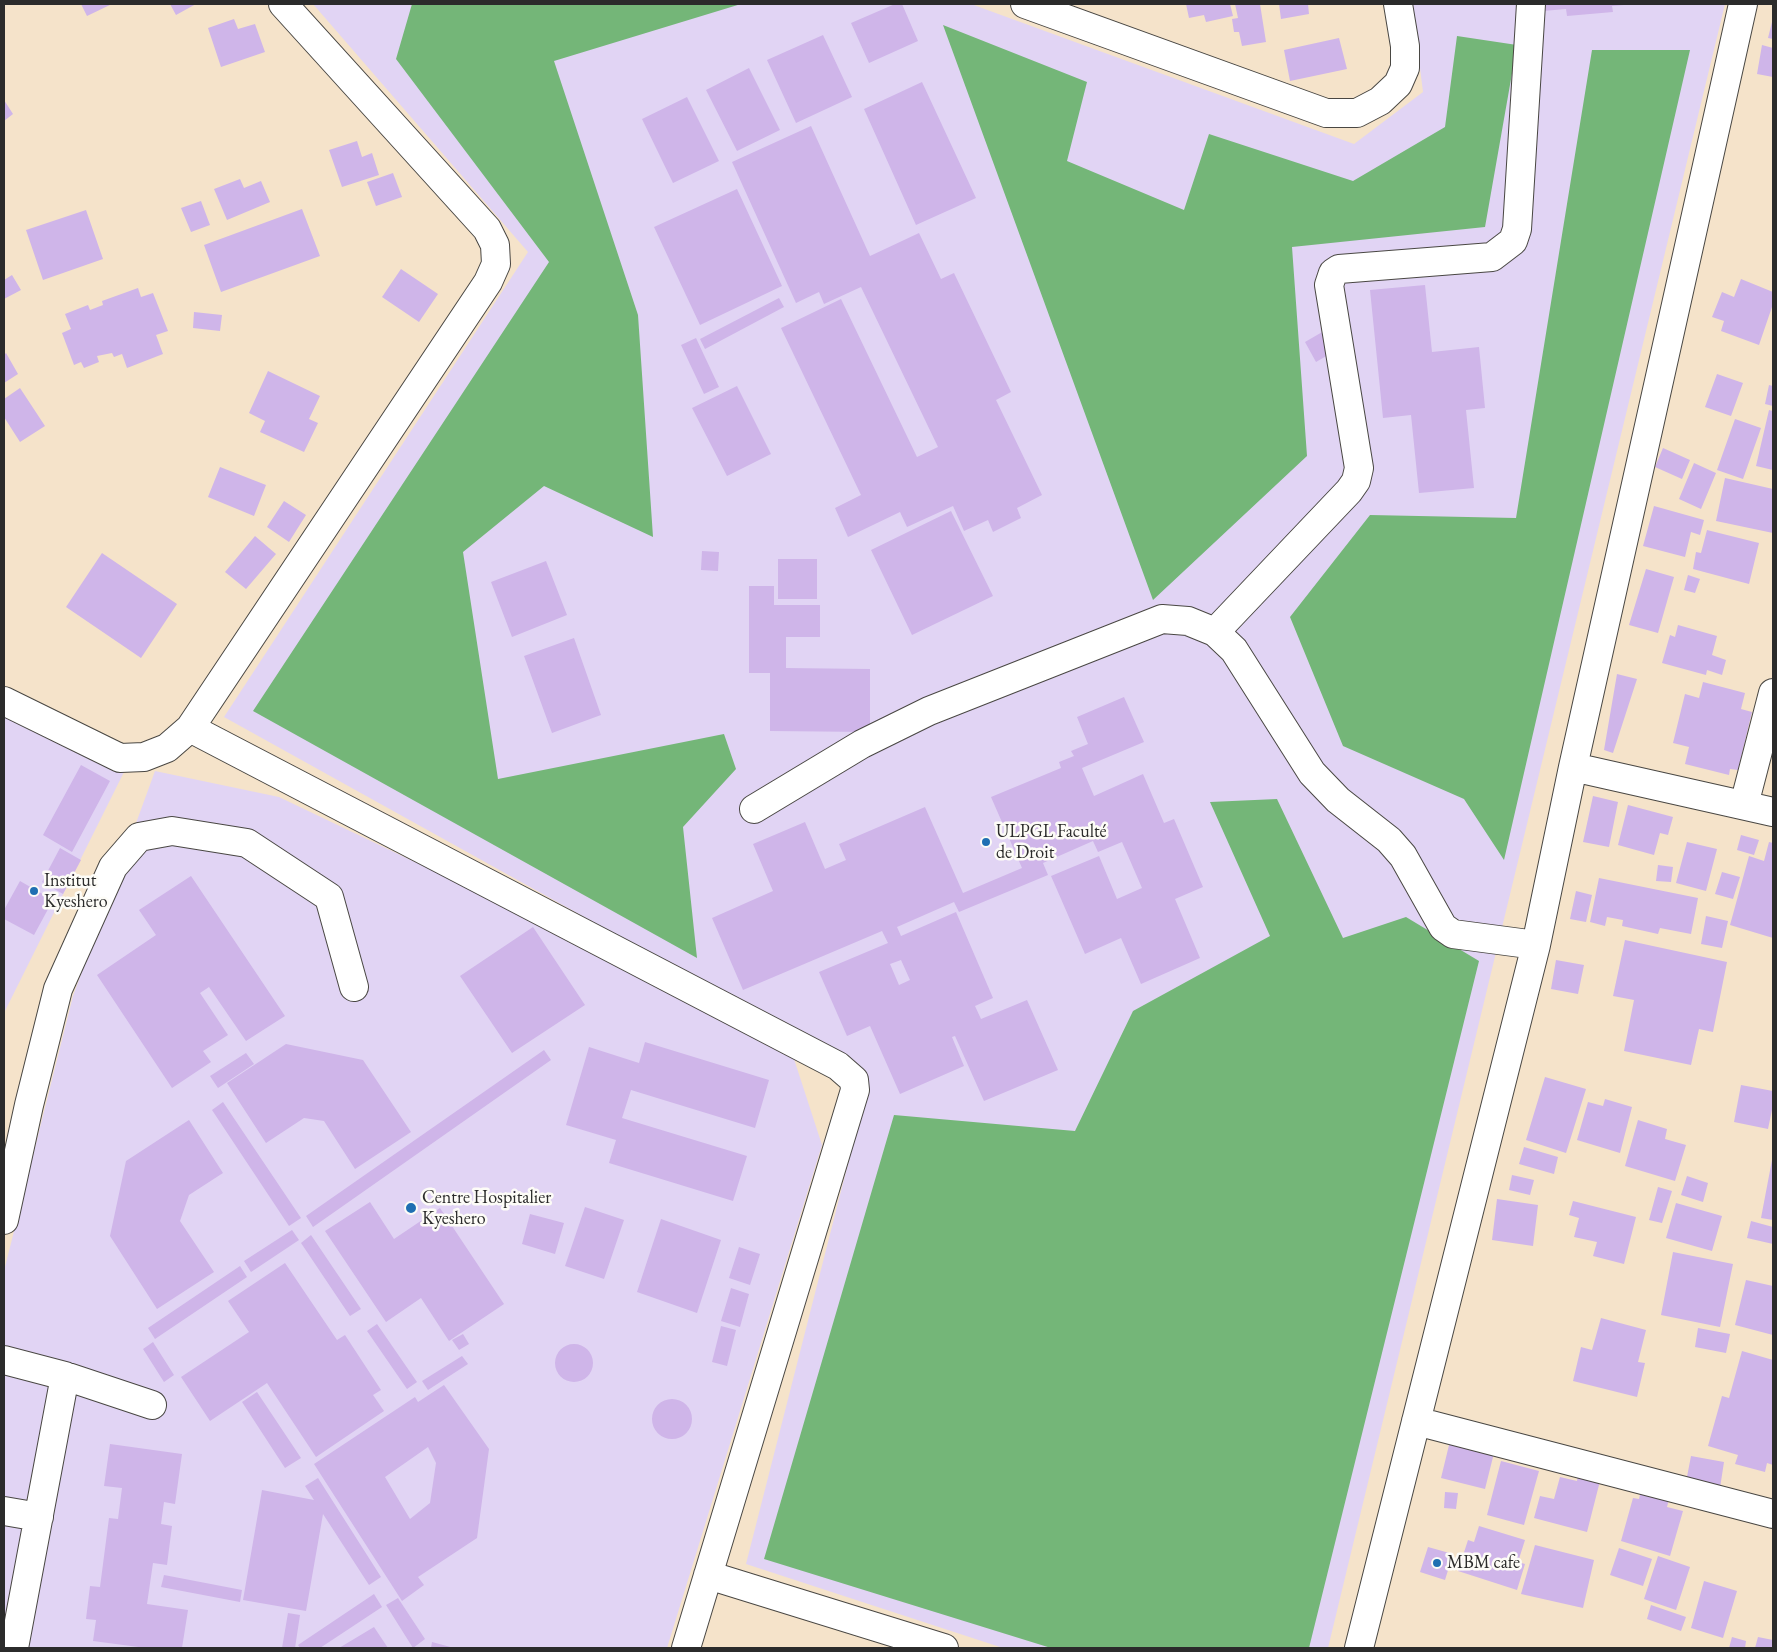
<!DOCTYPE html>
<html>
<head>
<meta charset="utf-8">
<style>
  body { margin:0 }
  #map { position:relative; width:1777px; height:1652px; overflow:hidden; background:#f5e3ca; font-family:"EB Garamond",serif }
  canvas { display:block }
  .frame { position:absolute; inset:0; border:5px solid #2b2b2b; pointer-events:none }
</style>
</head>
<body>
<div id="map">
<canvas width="1777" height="1652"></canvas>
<div class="frame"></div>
</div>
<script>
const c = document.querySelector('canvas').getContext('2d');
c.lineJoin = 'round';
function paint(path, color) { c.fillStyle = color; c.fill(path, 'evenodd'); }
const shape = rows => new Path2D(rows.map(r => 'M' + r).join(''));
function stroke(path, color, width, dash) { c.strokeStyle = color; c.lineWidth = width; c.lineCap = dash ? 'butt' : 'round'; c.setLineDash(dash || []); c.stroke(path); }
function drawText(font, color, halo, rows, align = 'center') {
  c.font = font + ' "EB Garamond",serif'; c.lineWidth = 5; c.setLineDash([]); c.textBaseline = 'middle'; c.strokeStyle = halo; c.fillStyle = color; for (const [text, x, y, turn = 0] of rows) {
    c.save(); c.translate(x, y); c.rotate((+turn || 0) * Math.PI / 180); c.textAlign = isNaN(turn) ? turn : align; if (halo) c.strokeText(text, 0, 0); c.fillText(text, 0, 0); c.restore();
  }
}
const built = shape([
  [313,4,971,4,1354,144,1423,92,1412,4,1725,4,1328,1648,1003,1648,746,1564,866,1093,856,1068,224,717,528,252],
  [4,716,125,770,4,1013],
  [155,771,279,797,536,920,794,1059,822,1145,667,1648,4,1648,4,1271,73,996]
]);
const forest = shape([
  [412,4,741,4,554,61,638,315,653,537,544,486,463,552,498,779,724,734,736,769,683,827,697,958,253,711,549,262,396,59],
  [943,25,1087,82,1067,161,1184,210,1209,134,1353,181,1445,127,1457,36,1517,45,1485,227,1292,247,1307,456,1153,600],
  [1592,50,1690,50,1504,860,1464,799,1343,746,1290,617,1370,515,1516,518],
  [1277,799,1343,938,1406,917,1479,961,1309,1648,1051,1648,764,1559,894,1115,1075,1131,1133,1011,1270,936,1210,802]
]);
const building = shape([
  [81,4,112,4,87,16],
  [170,4,196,4,176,15],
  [895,4,902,4,918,41,869,63,851,23],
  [1186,4,1230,4,1233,16,1206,22,1204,15,1189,18],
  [1235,4,1260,4,1266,42,1242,46,1239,32,1234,32,1232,19,1238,18],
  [1279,4,1308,4,1309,14,1281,19],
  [1543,4,1624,4,1624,5,1612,6,1613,12,1567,16,1566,9,1543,11],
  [1773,18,1773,39,1768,38],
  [234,19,238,29,255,24,265,52,221,67,208,28],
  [823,35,852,97,796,123,767,60],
  [1339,38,1347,69,1290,81,1284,50],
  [1762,45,1773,48,1773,77,1757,74],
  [749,68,780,130,737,151,706,90],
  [922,82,976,198,916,225,864,109],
  [687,97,719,161,673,183,642,119],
  [4,100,13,114,4,121],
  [811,126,870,256,919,233,941,279,954,273,1011,392,996,400,1042,495,1017,508,1021,518,993,532,988,520,964,531,953,506,907,527,900,512,848,537,835,508,861,495,781,328,841,299,917,457,938,447,861,287,824,304,819,292,796,303,732,162],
  [357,141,362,157,372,153,379,175,342,187,329,150],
  [393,173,402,197,376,206,367,182],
  [240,179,244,188,261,181,270,202,227,220,214,189],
  [737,189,782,286,700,325,654,227],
  [201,201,210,225,191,232,181,208],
  [302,209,320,256,221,292,204,245],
  [86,210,103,259,43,280,26,230],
  [401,269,438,294,419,322,382,297],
  [12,275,21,290,4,299,4,280],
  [1741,279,1773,292,1773,304,1759,345,1721,331,1724,321,1712,317,1722,292,1734,297],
  [1425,285,1432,352,1479,347,1485,408,1466,410,1474,488,1419,493,1411,415,1383,418,1370,290],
  [138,288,141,297,153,293,168,331,156,335,163,354,127,368,122,354,114,357,112,353,97,356,99,362,84,368,81,362,74,365,62,333,71,329,65,314,88,305,90,310,103,305,102,301],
  [779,298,784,307,705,349,700,339],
  [194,312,222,315,220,331,193,328],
  [1324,331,1335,351,1316,362,1305,342],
  [696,338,719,387,704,394,681,345],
  [6,353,18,374,4,383,4,355],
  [268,371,320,396,309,419,318,423,304,452,260,432,265,421,249,413],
  [1717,374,1743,383,1731,416,1705,407],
  [1769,385,1773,386,1773,406,1765,404],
  [737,386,771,454,727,476,692,408],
  [20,388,45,426,20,442,4,417,4,399],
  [1769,410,1773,411,1773,470,1756,466],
  [1735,419,1761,428,1743,479,1717,470],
  [1663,448,1690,460,1682,479,1655,467],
  [1694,463,1716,473,1701,509,1679,499],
  [220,467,266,485,254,516,208,497],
  [1725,478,1773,489,1773,533,1716,521],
  [284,501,306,515,289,542,267,527],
  [1654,506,1704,520,1700,535,1691,532,1685,557,1643,546],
  [951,511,993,596,912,635,871,550],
  [1707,530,1759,543,1749,584,1693,569,1696,552,1701,553],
  [255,536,276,554,246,589,225,572],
  [702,551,719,552,718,571,701,570],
  [102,553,177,604,141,658,66,607],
  [778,559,817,559,817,599,778,599],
  [546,561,567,615,512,637,491,582],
  [1646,569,1674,577,1658,633,1629,625],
  [1688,575,1700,579,1695,593,1684,590],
  [749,586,774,586,774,605,820,605,820,637,786,637,786,668,870,669,870,732,770,731,770,673,749,673],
  [1678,625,1717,636,1712,655,1726,660,1722,675,1707,670,1706,675,1662,663,1670,635,1675,637],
  [574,638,601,715,552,733,524,656],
  [1617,674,1637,679,1613,753,1604,750],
  [1703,682,1745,693,1741,709,1752,712,1738,770,1730,769,1729,775,1685,764,1689,747,1673,743,1685,694,1699,698],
  [1124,697,1144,742,1082,768,1094,796,1143,774,1164,823,1174,819,1203,887,1175,899,1200,958,1141,984,1121,938,1085,954,1051,876,1099,856,1117,899,1142,888,1122,842,1098,852,1093,841,1043,863,1048,875,959,912,954,902,897,927,901,936,956,912,993,998,975,1006,981,1019,1027,1000,1058,1070,984,1101,955,1036,952,1037,964,1066,900,1094,870,1026,847,1036,819,972,888,943,882,931,743,990,712,918,773,891,753,844,805,822,825,869,846,860,839,844,925,807,963,893,1022,868,991,797,1061,768,1059,762,1074,756,1071,751,1088,744,1077,717],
  [901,960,910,980,899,985,890,964],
  [81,765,110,781,72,852,43,835],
  [1593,796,1618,802,1609,847,1583,842],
  [1628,805,1673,817,1668,835,1660,833,1654,855,1618,845],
  [1741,835,1759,840,1754,855,1737,850],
  [1687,842,1717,849,1706,891,1676,883],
  [1769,842,1773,843,1773,938,1730,925,1749,856,1764,861],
  [60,848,81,860,63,894,42,882],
  [1658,865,1673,867,1671,882,1656,881],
  [1722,872,1740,877,1733,899,1715,894],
  [191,876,285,1016,246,1041,209,987,200,993,228,1035,203,1051,211,1062,172,1088,97,975,156,935,139,910],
  [1599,878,1698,898,1691,934,1660,928,1658,934,1622,926,1623,920,1607,917,1605,926,1590,922],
  [20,881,53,900,34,935,4,919,4,910],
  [1576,891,1592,895,1586,922,1570,919],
  [1706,916,1728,921,1722,948,1701,944],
  [533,927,585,1005,512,1053,460,976],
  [1625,940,1727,962,1713,1032,1699,1029,1691,1065,1624,1051,1634,1000,1613,996],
  [1556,960,1584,965,1578,994,1551,989],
  [645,1042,769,1080,755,1128,631,1090,622,1118,747,1156,733,1201,609,1163,616,1140,566,1125,589,1047,639,1063],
  [286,1044,363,1060,411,1132,355,1169,324,1121,304,1118,266,1143,227,1083],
  [544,1050,551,1060,313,1227,306,1216],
  [246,1053,254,1064,218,1088,210,1076],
  [1545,1077,1586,1089,1566,1153,1526,1140],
  [1741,1085,1773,1091,1773,1105,1768,1129,1734,1122],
  [1605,1099,1632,1107,1620,1153,1577,1140,1588,1102,1603,1106],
  [223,1102,301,1218,289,1226,212,1110],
  [189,1120,223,1173,189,1195,180,1221,214,1272,157,1309,110,1236,126,1161],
  [1638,1120,1667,1129,1665,1139,1686,1145,1675,1181,1625,1166],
  [1524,1147,1558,1157,1554,1174,1519,1164],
  [1772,1160,1773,1160,1773,1220,1761,1218],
  [1512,1175,1534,1180,1530,1195,1509,1190],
  [1687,1176,1708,1183,1703,1202,1681,1195],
  [1658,1187,1672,1191,1662,1223,1649,1220],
  [1497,1199,1538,1205,1533,1246,1492,1240],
  [1573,1201,1636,1217,1624,1264,1593,1256,1597,1242,1574,1237,1579,1218,1569,1215],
  [370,1202,394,1239,440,1208,504,1304,449,1341,421,1298,386,1322,325,1231],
  [1676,1203,1722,1216,1712,1251,1666,1238],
  [585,1207,624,1220,604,1279,565,1266],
  [530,1214,564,1223,555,1254,522,1244],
  [661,1219,721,1240,697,1313,637,1292],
  [1751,1221,1773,1227,1773,1244,1747,1238],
  [292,1230,299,1240,251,1272,244,1261],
  [311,1235,361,1309,350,1316,301,1243],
  [739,1247,760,1254,750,1285,729,1278],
  [1673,1252,1733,1264,1720,1327,1661,1315],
  [285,1263,337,1340,345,1335,381,1390,373,1395,384,1411,316,1457,267,1383,210,1421,181,1377,249,1332,228,1301],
  [240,1266,247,1277,155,1339,148,1328],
  [1746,1280,1773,1286,1773,1335,1735,1325],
  [731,1288,749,1294,740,1327,721,1321],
  [1601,1318,1646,1330,1638,1362,1645,1363,1637,1397,1573,1381,1581,1347,1592,1350],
  [377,1324,417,1382,407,1389,367,1331],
  [721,1326,736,1330,727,1366,712,1362],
  [1698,1328,1730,1334,1726,1353,1695,1347],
  [463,1334,469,1344,459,1350,452,1340],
  [153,1342,174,1375,164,1382,143,1349],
  '555 1363a19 19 0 1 1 38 0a19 19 0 1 1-38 0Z',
  [1742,1351,1773,1360,1773,1465,1767,1463,1765,1472,1735,1464,1738,1455,1708,1446,1722,1396,1729,1398],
  [462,1356,468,1364,428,1390,422,1381],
  [444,1385,489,1449,477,1538,418,1577,424,1585,402,1601,314,1464,415,1397,418,1402],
  [428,1447,436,1463,430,1503,410,1519,385,1477],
  [257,1392,301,1458,285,1468,242,1402],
  '652 1419a20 20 0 1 1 40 0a20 20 0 1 1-40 0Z',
  [1450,1441,1494,1453,1485,1489,1441,1478],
  [110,1444,182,1454,175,1504,164,1502,161,1524,172,1526,167,1565,153,1563,147,1604,188,1610,182,1648,146,1648,93,1641,96,1620,86,1619,90,1586,100,1587,109,1518,118,1519,122,1488,104,1486],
  [1691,1456,1724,1462,1720,1488,1686,1482],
  [1501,1461,1539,1471,1524,1525,1487,1515],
  [1578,1475,1600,1481,1587,1532,1534,1518,1540,1496,1554,1499,1560,1477,1577,1481],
  [318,1478,381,1577,369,1585,323,1514,306,1611,243,1600,262,1490,314,1500,305,1486],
  [1641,1490,1669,1499,1667,1507,1683,1511,1670,1556,1621,1541,1633,1498,1639,1499],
  [1445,1492,1458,1493,1456,1509,1444,1508],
  [1479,1526,1525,1540,1518,1562,1525,1564,1517,1590,1458,1571,1468,1540,1474,1542],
  [1535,1545,1594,1560,1583,1608,1521,1594],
  [1428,1547,1453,1554,1445,1580,1420,1572],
  [1619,1548,1652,1559,1643,1586,1610,1575],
  [1658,1556,1690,1567,1676,1610,1644,1599],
  [164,1575,242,1590,240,1602,161,1587],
  [1704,1581,1737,1591,1723,1638,1691,1628],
  [374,1594,382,1607,320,1648,300,1648,298,1645],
  [398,1598,425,1639,413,1648,386,1605],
  [1651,1605,1686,1617,1681,1631,1647,1619],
  [288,1613,300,1615,295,1648,282,1648],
  [374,1627,388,1648,339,1648],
  [1732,1637,1746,1641,1745,1648,1729,1648],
  [1758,1637,1773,1640,1773,1648,1755,1648],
  [432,1642,454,1648,431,1648]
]);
const minor = shape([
  [1025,4,1326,113,1357,113,1380,101,1398,84,1405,68,1405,46,1398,4],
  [1531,4,1517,229,1513,241,1492,257,1339,269,1333,273,1329,285,1359,468,1356,481,1349,491,1215,632,1234,650,1312,773,1338,800,1389,840,1403,856,1443,927,1453,934,1536,945],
  [4,701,120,758,144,757,167,748,190,728,838,1066,854,1080,855,1090,686,1648],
  [190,728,488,282,496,264,495,245,487,229,283,4],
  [1573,767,1773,812],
  [1744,805,1773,693],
  [754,809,862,744,929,711,1162,619,1188,621,1215,632],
  [4,1220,29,1105,58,989,113,867,139,837,172,831,247,843,329,897,354,987],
  [4,1360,65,1376,152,1405],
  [1416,1421,1773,1514],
  [4,1511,39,1517],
  [708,1575,944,1648],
  [14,1648,65,1376],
  [1359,1648,1536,945,1573,767,1743,4]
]);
const markers = [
  [986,842,5,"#1f6fb2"],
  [34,891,5,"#1f6fb2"],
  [411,1208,6,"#1f6fb2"],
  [1437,1563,5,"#1f6fb2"]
];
const poiNames = [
  ["ULPGL Faculté",996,832],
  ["de Droit",996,853],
  ["Institut",44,881],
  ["Kyeshero",44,902],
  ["Centre Hospitalier",422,1198],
  ["Kyeshero",422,1219],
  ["MBM cafe",1447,1563]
];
paint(built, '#e1d4f4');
paint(forest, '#74b678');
paint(building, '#cfb5e9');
stroke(minor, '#494743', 30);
stroke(minor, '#fff', 28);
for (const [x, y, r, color] of markers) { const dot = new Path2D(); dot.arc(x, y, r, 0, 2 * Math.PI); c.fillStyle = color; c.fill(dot); stroke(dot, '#fdfcf7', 2); }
drawText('18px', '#2b2b2b', '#fdfcf7', poiNames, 'left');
</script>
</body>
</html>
